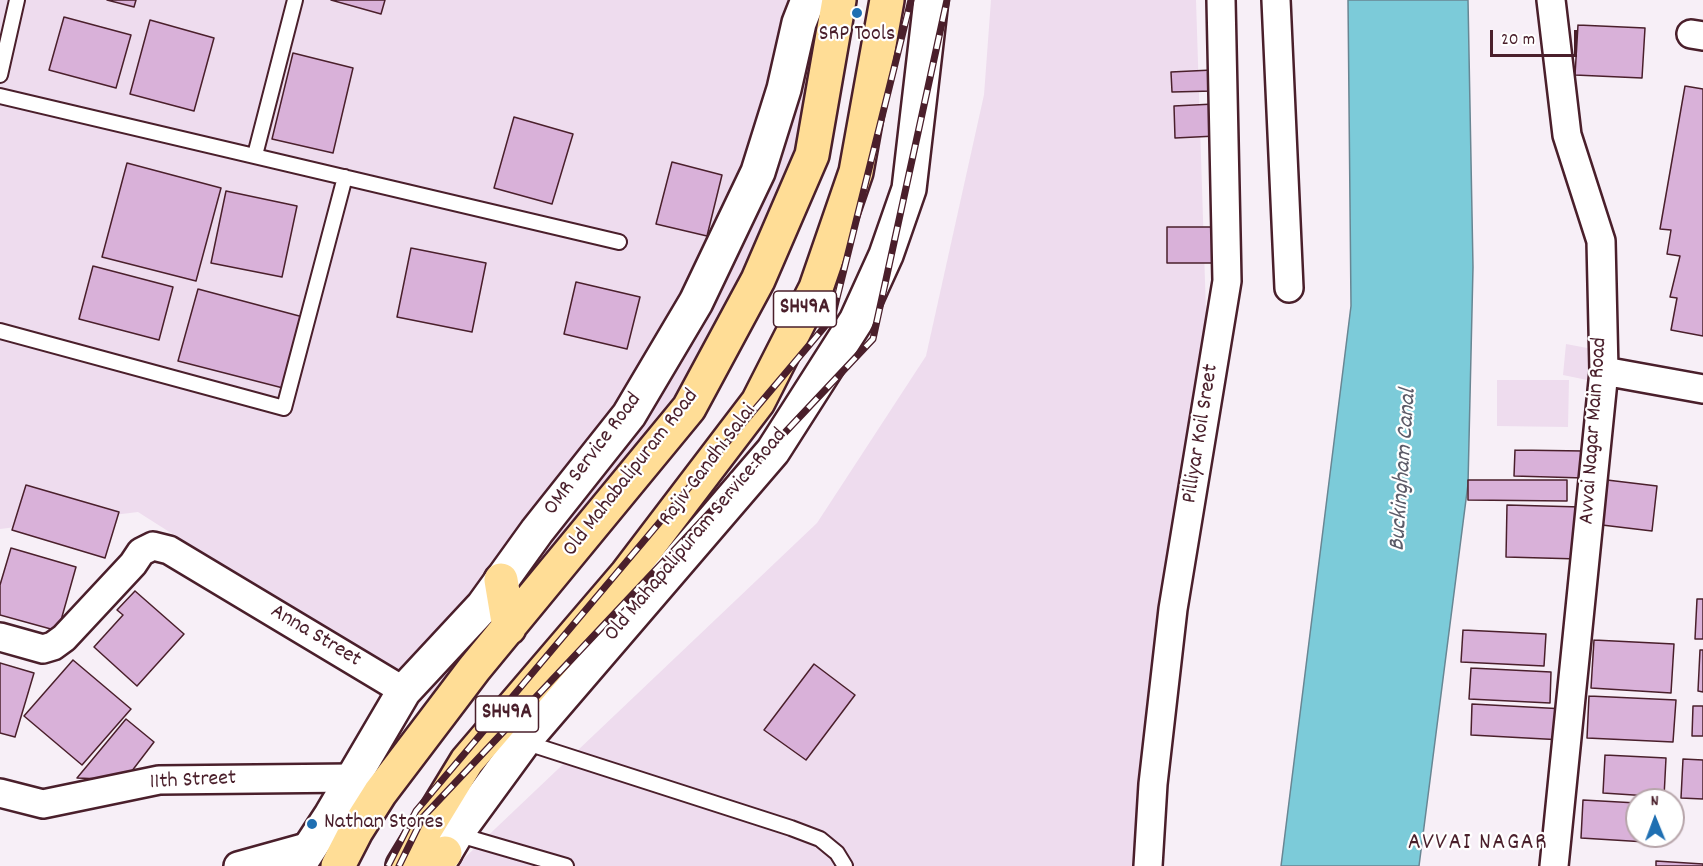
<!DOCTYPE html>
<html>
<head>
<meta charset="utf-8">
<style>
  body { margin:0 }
  #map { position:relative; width:1703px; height:866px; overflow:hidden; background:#f7eff7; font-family:Dekko,sans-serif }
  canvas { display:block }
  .north { position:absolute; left:1625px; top:788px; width:60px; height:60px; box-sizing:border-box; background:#fff; border:2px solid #b7a5aa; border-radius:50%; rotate:359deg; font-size:16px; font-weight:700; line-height:24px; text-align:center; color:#4a1f2b }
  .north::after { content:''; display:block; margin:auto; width:21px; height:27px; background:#1f6fb2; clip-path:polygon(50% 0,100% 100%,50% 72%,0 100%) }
  .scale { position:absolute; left:1490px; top:30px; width:87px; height:27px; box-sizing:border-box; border:3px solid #4a1f2b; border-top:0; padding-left:8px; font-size:18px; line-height:21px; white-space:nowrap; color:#4a1f2b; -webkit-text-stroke:4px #fff; paint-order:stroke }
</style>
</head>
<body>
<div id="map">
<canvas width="1703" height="866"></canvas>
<div class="north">N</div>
<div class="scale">20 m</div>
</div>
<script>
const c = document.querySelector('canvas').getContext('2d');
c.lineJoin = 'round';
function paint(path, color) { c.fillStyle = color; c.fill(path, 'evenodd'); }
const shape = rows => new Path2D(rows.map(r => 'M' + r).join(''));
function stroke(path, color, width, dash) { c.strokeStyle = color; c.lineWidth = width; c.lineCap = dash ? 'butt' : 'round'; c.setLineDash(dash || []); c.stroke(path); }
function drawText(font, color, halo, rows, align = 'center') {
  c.font = font + ' Dekko,sans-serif'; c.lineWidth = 4.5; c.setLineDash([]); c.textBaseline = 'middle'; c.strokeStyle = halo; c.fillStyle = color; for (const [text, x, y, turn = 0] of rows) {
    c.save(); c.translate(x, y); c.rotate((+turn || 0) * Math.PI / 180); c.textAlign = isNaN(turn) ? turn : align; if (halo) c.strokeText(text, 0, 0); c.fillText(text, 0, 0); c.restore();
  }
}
const built = shape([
  [0,0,826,0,817,72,742,346,440,699,281,603,138,512,0,529],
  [991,0,1196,0,1207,344,1141,866,456,866,817,523,926,356,984,95],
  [1566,344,1598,350,1597,382,1563,375],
  [1497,380,1569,380,1568,427,1497,426]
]);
const water = shape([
  [1348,0,1468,0,1473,267,1468,484,1419,866,1281,866,1351,306,1348,0]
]);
const building = shape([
  [107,0,136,0,134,7,107,0],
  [331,0,385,0,381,14,331,0],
  [64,17,131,35,116,88,49,70,64,17],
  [150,20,214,38,194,111,130,94,150,20],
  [1578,25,1645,28,1642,78,1575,75,1578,25],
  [293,53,353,68,333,153,272,139,293,53],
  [1212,70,1213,91,1172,92,1171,72,1212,70],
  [1685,86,1703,89,1703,336,1671,330,1677,298,1670,297,1680,256,1667,254,1671,230,1660,229,1685,86],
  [1214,104,1216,136,1175,138,1174,106,1214,104],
  [514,117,573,134,552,204,494,188,514,117],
  [672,162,722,175,707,236,656,224,672,162],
  [127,163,221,188,196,281,102,257,127,163],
  [226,191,297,206,282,277,211,263,226,191],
  [1167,227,1219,227,1219,263,1167,263,1167,227],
  [411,248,486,263,472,332,397,317,411,248],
  [93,266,173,287,159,340,79,319,93,266],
  [576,282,640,297,627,349,564,334,576,282],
  [198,289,303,317,283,388,178,361,198,289],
  [1515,450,1584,451,1584,478,1514,476,1515,450],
  [1468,480,1567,480,1567,501,1468,500,1468,480],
  [1607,480,1657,486,1652,531,1602,525,1607,480],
  [26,485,119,512,105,558,12,530,26,485],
  [1507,505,1581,507,1579,559,1506,557,1507,505],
  [11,548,76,567,58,631,0,615,0,585,11,548],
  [135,591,184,634,137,686,94,647,123,615,117,610,135,591],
  [1697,599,1703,599,1703,639,1695,639,1697,599],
  [1463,630,1546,634,1544,666,1461,662,1463,630],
  [1594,640,1674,644,1671,693,1591,688,1594,640],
  [1700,650,1703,650,1703,692,1698,691,1700,650],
  [73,660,131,709,82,765,24,716,73,660],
  [0,663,34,673,15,737,0,733,0,663],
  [814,664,855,695,806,760,764,730,814,664],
  [1471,668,1551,672,1550,703,1469,699,1471,668],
  [1589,696,1676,700,1673,742,1587,738,1589,696],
  [1472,704,1565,709,1563,740,1471,735,1472,704],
  [1693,706,1703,706,1703,736,1692,736,1693,706],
  [126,719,154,742,125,780,77,778,126,719],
  [1605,755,1666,758,1664,797,1603,793,1605,755],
  [1683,759,1703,760,1703,799,1681,798,1683,759],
  [1583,800,1637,803,1637,836,1647,836,1646,842,1581,838,1583,800],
  [1656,861,1703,864,1703,866,1656,866,1656,861]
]);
const service = shape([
  [0,75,17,0],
  [0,96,619,242],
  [255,155,295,0],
  [0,331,284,408,345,177],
  [524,742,791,828,820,839,837,853,845,866],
  [456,834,566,866]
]);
const minor = shape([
  [1276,0,1289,288],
  [1551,0,1567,135,1601,241,1604,371,1554,866],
  [1691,34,1703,36],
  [1604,371,1703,389],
  [0,637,43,649,53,646,64,638,133,564,141,552,153,546,169,550,404,691],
  [0,793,43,804,159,780,353,778],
  [238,866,310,846],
  [1148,866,1153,784,1173,609,1227,281,1221,0]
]);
const tertiary = shape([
  [298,866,330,817,404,691,483,606,537,531,629,415,696,302,758,172,784,89,799,23,808,0],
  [437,866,456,834,524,741,773,451,856,321,886,255,909,189,931,0]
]);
const primary = shape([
  [501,580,509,628],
  [338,866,356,831,380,793,474,669,689,408,758,280,812,155,839,0],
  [403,866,467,761,627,574,758,402,816,288,856,172,887,0],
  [416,866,445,853]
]);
const rail = shape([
  [388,866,416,811,832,318,911,0],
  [399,866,423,817,873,339,947,0]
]);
const markers = [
  [857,13,6,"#1f6fb2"],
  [312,824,6,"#1f6fb2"]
];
const shields = [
  [805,309,63],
  [507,714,63]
];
const shieldNames = [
  ["SH49A",805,309],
  ["SH49A",507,714]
];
const poiNames = [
  ["SRP Tools",857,36],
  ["Nathan Stores",324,824,"left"]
];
const streetNames = [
  ["Avvai Nagar Main Road",1595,431,-86],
  ["Pilliyar Koil Sreet",1202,434,-81],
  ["OMR Service Road",594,455,-53],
  ["Rajiv Gandhi Salai",709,466,-53],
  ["Old Mahabalipuram Road",632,474,-52],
  ["Old Mahapalipuram Service Road",697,536,-50],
  ["Anna Street",315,637,31],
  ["11th Street",193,782,-3]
];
const waterNames = [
  ["Buckingham Canal",1405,470,-86]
];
const neighbourhoodNames = [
  ["AVVAI NAGAR",1478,845]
];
paint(built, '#eedcee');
paint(water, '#7ccbd9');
stroke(water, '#688693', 1.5);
paint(building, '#d9b1d9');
stroke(building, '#4a1f2b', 1.5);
stroke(service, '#4a1f2b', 18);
stroke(minor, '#4a1f2b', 32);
stroke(tertiary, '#4a1f2b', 38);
stroke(primary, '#4a1f2b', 38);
stroke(service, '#fff', 14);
stroke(minor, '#fff', 27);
stroke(tertiary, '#fff', 33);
stroke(primary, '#ffdd96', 33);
stroke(rail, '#4a1f2b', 7);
stroke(rail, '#fff', 4.5, [14]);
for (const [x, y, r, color] of markers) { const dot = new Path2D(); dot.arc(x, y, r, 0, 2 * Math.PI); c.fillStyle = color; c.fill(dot); stroke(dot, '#fff', 2); }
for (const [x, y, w] of shields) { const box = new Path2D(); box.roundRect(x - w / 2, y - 18, w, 36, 4.5); c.fillStyle = '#fff'; c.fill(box); stroke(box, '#4a1f2b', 1.5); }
drawText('bold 21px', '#4a1f2b', null, shieldNames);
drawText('22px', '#4a1f2b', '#fff', poiNames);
drawText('22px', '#4a1f2b', '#fff', streetNames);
drawText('italic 24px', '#5c5b68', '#fff', waterNames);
c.letterSpacing = '1.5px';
drawText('24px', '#4a1f2b', '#fff', neighbourhoodNames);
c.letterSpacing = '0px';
</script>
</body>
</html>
